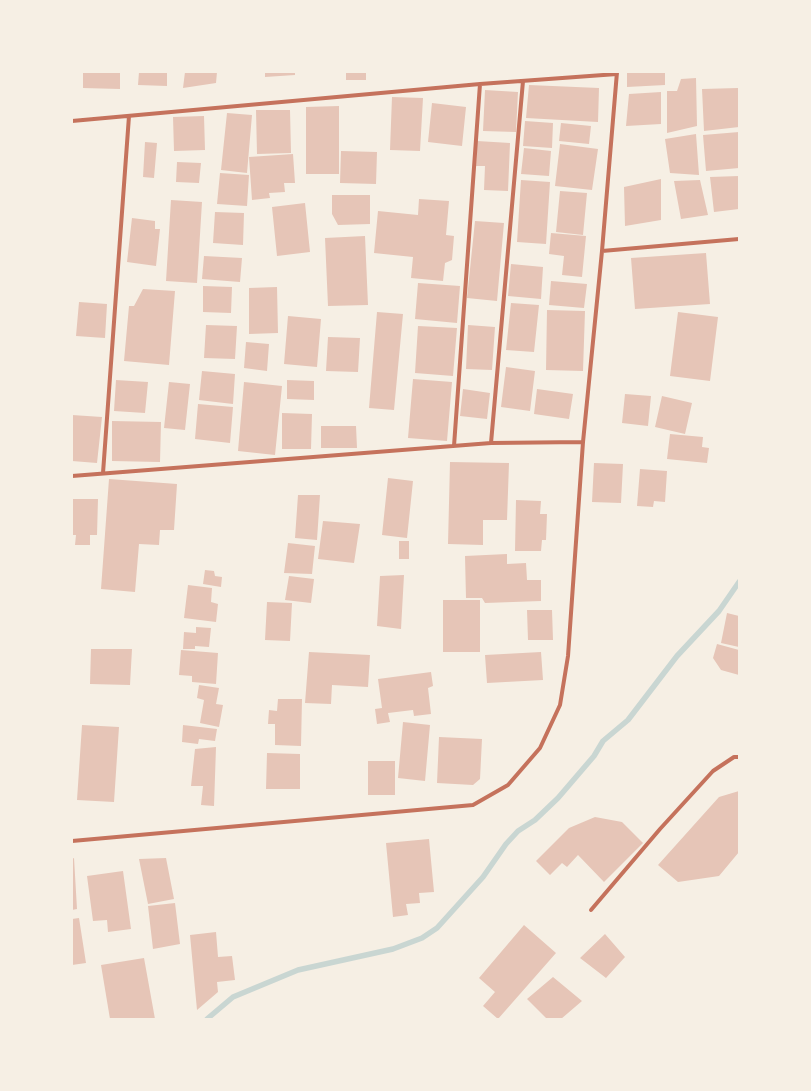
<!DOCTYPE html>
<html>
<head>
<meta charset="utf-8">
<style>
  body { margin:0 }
  #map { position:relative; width:811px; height:1091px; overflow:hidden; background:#f6efe4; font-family:Manrope,sans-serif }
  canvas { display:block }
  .frame { position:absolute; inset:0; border:73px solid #f6efe4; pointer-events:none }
</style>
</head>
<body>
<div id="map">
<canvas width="811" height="1091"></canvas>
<div class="frame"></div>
</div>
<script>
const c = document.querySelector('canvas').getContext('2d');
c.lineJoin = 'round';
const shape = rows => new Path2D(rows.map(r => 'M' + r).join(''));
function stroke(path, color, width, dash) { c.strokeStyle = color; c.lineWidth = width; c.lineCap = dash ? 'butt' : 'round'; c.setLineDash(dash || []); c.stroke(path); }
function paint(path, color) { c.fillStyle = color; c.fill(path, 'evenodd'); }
const stream = shape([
  [207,1019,233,997,298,970,393,949,422,938,437,928,483,877,506,844,518,831,535,820,558,798,594,756,603,741,628,720,677,656,719,611,739,582]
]);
const building = shape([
  [83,72,120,72,120,89,83,88],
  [139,72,167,72,167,86,138,85],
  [185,72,217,72,216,83,183,88],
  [265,72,295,72,295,75,265,77],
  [346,72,366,72,366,80,346,80],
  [627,72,665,72,665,85,627,87],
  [696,78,697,126,667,133,667,91,677,91,681,79],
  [529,85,599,88,598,122,526,118],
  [738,88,739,127,704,131,702,89],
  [485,90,518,92,516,132,483,131],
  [661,92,661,124,626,126,629,94],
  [392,97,423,98,420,151,390,150],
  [432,103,466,107,462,146,428,142],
  [339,106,339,174,306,174,306,107],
  [256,110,290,110,291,153,257,154],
  [227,113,252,115,247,173,221,170],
  [204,116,205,150,174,151,173,117],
  [525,121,553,123,552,148,523,146],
  [561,123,591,126,589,144,559,141],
  [739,132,739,168,706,171,703,135],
  [696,134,699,175,670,173,665,139],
  [477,141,510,143,508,191,484,190,485,166,476,166],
  [145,142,157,143,154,178,143,177],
  [560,144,598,149,592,190,555,186],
  [524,148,551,151,549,176,521,174],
  [341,151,377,152,376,184,340,183],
  [293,154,295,183,284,183,285,192,269,193,270,198,252,200,249,157],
  [177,162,201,163,199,183,176,182],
  [220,173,249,175,247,206,217,204],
  [739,176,739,209,714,212,710,177],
  [661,179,661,220,625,226,624,187],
  [521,180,550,182,546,244,517,242],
  [700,180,708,215,681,219,674,181],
  [560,191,587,193,583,235,556,232],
  [332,195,370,195,370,224,338,225,332,214],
  [419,199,449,201,446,235,454,236,452,260,445,263,443,281,411,278,413,257,374,253,378,211,418,215],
  [171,200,202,202,197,283,166,281],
  [305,203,310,252,277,256,272,207],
  [215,212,244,213,243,245,213,243],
  [132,218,155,221,155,229,160,229,156,266,127,262],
  [475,221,504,223,497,301,467,298],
  [551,233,586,236,582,277,562,275,564,256,549,254],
  [365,236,368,305,328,306,325,238],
  [706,253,710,304,635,309,631,258],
  [204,256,242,258,240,282,202,279],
  [511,264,543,267,541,299,508,296],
  [551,281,587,284,584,308,549,305],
  [418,283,460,286,457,323,415,319],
  [203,286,232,287,231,313,203,312],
  [277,287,278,333,249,334,249,288],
  [143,289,175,291,169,365,124,361,129,306,134,306],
  [79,302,107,304,105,338,76,336],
  [511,303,539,305,534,352,506,350],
  [547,310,585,311,583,371,546,370],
  [377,312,403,314,394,410,369,408],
  [678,312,718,317,710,381,670,376],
  [288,316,321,319,317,367,284,364],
  [206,325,237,326,235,359,204,358],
  [468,325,495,327,492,370,466,369],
  [418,326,457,328,453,376,415,373],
  [328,337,360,338,358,372,326,371],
  [246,342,269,344,267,371,244,368],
  [506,367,535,371,530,411,501,407],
  [202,371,235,374,233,404,199,400],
  [413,379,452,382,447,441,408,438],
  [116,380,148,382,145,413,114,411],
  [287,380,314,381,314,400,287,399],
  [169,382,190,384,185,430,164,428],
  [244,382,282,386,275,455,238,451],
  [463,389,490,393,487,419,460,416],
  [537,389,573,394,569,419,534,414],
  [625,394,651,396,648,426,622,423],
  [662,396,692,403,685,434,655,427],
  [198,404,233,407,230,443,195,439],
  [282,413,312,414,311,449,282,449],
  [72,415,102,417,97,463,72,461],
  [112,421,161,422,160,462,112,461],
  [321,426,356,426,357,448,321,448],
  [670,434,703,437,702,447,709,448,707,463,667,459],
  [450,462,509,463,507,520,483,520,483,545,448,544],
  [594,463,623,464,621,503,592,502],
  [640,469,667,471,665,502,654,501,653,507,637,506],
  [388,478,413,481,407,538,382,535],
  [109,479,177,484,174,530,160,530,159,545,139,544,135,592,101,589],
  [298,495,320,495,317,540,295,538],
  [72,499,98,499,97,535,90,535,90,545,75,545,76,535,72,535],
  [516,500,541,501,540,514,547,514,546,540,542,540,541,551,515,551],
  [323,521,360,524,354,563,318,559],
  [399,541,409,541,409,559,399,559],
  [288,543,315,546,312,574,284,573],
  [507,554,507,564,526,563,527,580,541,580,541,601,485,603,482,598,466,598,465,556],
  [205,570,214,571,215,576,222,577,221,587,203,584],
  [404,575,401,629,377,626,380,576],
  [289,576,314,579,311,603,285,600],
  [188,585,212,588,211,602,218,604,216,622,184,618],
  [443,600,480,600,480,652,443,652],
  [267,602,292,603,290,641,265,640],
  [527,610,552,610,553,640,528,640],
  [727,613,739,616,739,647,721,643],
  [196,627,211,628,209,647,195,646,195,649,183,649,184,632,196,633],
  [717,644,739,650,739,675,721,670,713,658],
  [91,649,132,649,130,685,90,684],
  [181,650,218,653,216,684,192,682,192,676,179,675],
  [309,652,370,655,368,687,332,685,331,704,305,703],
  [541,652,543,680,487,683,485,655],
  [431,672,433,686,428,688,431,714,414,716,413,710,388,713,390,722,377,724,375,709,382,708,378,679],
  [199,685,219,688,216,704,223,705,219,727,200,723,204,700,197,698],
  [278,699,302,699,301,746,275,745,275,724,268,724,269,710,277,711],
  [403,722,430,725,425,781,398,778],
  [82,725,119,727,114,802,77,800],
  [183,725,217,729,215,741,199,739,198,744,182,742],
  [439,737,482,739,480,779,473,785,437,783],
  [216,747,214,806,201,805,203,786,191,786,195,749],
  [267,753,300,754,300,789,266,789],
  [368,761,395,761,395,795,368,795],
  [739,791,739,852,719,876,678,882,658,865,719,797],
  [595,817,622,822,643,843,604,882,578,855,567,867,562,863,550,875,536,861,569,828],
  [429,839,434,892,419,893,420,903,406,904,408,915,393,917,386,843],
  [74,858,77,909,72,910,72,859],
  [166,858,174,899,148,904,139,859],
  [123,871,131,929,108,932,107,920,93,921,87,876],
  [175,903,180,944,153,949,148,906],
  [79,918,86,963,72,965,72,919],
  [524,925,556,953,498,1019,483,1006,495,992,479,978],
  [216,932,218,957,232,956,235,980,217,982,218,992,197,1010,190,935],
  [605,934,625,957,606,978,580,958],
  [144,958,155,1019,110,1019,101,965],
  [553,977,582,1001,561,1019,547,1019,527,999]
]);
const minor = shape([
  [72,121,480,84,617,74],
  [602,251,739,239],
  [491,443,523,81],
  [454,446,480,84],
  [103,473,129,116],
  [72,476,491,443,583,442],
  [72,841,473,805,508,785,540,748,560,705,568,656,583,442,602,251,617,72],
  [591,910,660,829,713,771,734,757,739,757]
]);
stroke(stream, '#c9d6d2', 5.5);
paint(building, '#e6c5b7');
stroke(minor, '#c5725c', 4);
</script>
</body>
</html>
